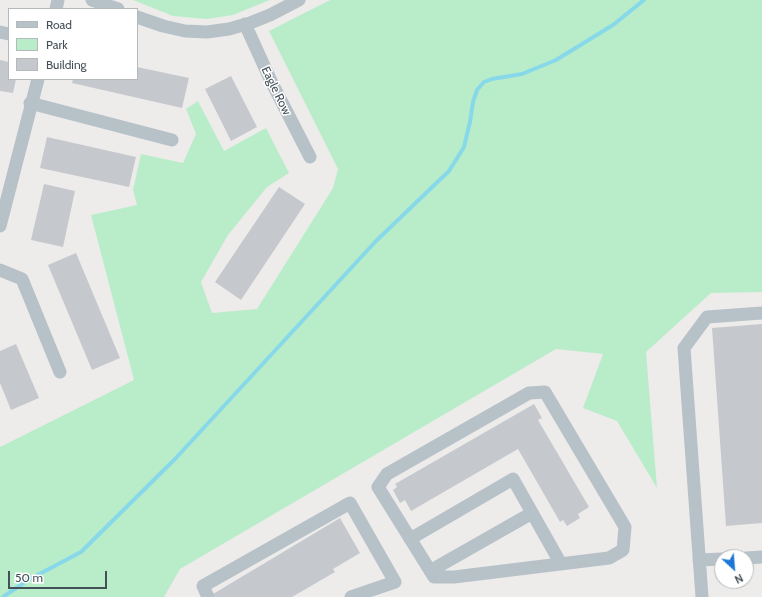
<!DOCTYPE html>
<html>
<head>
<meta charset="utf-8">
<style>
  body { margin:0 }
  #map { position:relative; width:762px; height:597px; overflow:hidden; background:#eeebeb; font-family:Cabin,sans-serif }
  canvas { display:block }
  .legend { position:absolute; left:8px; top:8px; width:130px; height:72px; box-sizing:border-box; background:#fff; border:1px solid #b4b9bc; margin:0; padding:5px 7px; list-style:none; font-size:12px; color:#445058 }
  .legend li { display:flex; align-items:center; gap:8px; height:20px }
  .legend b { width:20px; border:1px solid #b4b9bc }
  .north { position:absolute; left:714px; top:549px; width:40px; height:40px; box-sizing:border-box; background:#fff; border:1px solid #b4b9bc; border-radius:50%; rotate:154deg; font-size:11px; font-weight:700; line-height:16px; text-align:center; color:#445058 }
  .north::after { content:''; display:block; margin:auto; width:14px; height:18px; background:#1c77d7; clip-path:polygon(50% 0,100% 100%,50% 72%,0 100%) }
  .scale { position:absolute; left:8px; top:571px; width:99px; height:18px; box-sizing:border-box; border:2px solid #445058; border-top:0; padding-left:5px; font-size:12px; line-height:14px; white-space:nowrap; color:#445058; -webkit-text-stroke:3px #fff; paint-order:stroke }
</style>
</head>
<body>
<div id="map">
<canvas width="762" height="597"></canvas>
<ul class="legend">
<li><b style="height:5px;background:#b7c1c8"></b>Road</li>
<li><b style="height:11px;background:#b9edca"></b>Park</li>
<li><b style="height:11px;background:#c5c9ce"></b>Building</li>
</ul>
<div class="north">N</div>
<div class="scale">50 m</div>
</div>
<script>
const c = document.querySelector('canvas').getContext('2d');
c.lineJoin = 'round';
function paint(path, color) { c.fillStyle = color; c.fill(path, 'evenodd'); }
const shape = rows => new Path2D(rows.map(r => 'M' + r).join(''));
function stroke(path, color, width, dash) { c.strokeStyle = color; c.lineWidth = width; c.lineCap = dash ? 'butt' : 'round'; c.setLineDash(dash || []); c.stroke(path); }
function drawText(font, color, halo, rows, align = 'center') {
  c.font = font + ' Cabin,sans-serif'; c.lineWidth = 3; c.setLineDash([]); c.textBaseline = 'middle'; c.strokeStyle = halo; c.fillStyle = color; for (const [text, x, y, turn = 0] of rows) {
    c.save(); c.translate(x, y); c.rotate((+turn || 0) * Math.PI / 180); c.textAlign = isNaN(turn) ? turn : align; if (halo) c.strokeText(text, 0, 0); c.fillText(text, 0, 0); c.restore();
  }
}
const green = shape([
  [133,0,270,0,233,15,207,19,173,16],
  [330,0,762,0,762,292,711,293,646,352,657,488,617,421,583,408,603,354,556,349,180,569,164,597,0,597,0,447,134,380,91,215,137,205,133,190,141,154,183,163,196,134,186,109,198,101,224,151,266,128,289,173,267,187,228,235,201,282,212,313,257,309,333,188,338,169,269,31]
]);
const stream = shape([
  [3,597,28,580,81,552,175,459,376,241,449,171,464,147,470,122,473,102,477,90,484,82,492,79,522,74,556,60,613,25,644,0]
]);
const building = shape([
  [0,60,9,62,9,79,16,79,13,93,0,91],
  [137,67,189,78,182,108,72,83,73,79,137,79],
  [231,76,257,127,231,141,205,89],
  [47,137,136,157,129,187,40,168],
  [44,184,75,191,63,247,31,240],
  [279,187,305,204,241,300,215,282],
  [76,253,120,358,92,370,48,265],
  [762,324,762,523,726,526,712,328],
  [16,344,39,398,11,410,0,383,0,351],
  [534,404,542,418,538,420,589,507,578,514,580,518,567,526,563,520,560,522,518,449,411,511,405,500,400,503,393,490,397,487,395,484],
  [340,518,360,553,333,569,335,572,292,597,215,597,213,594]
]);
const minor = shape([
  [92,0,118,9],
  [56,9,58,0],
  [137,17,163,26,185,31,207,32,229,29,250,23,270,15,299,0],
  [245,24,271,81,310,157],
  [0,32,9,34],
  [30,103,172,140],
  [0,226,38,79],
  [0,270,22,279,60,372],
  [545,392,625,527,623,550,609,558,454,577,434,577,378,487,387,474,529,393,545,392],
  [410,539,513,479,561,564],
  [746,558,762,557],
  [699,560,722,559],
  [430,571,532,513],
  [208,597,203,586,350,503,395,582,351,597],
  [702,597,684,348,707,317,762,313]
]);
const streetNames = [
  ["Eagle Row",276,91,64]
];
paint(green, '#b9edca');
stroke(stream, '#87d9e9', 4);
paint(building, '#c5c9ce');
stroke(minor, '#b7c1c8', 13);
drawText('12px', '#445058', '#fff', streetNames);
</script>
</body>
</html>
